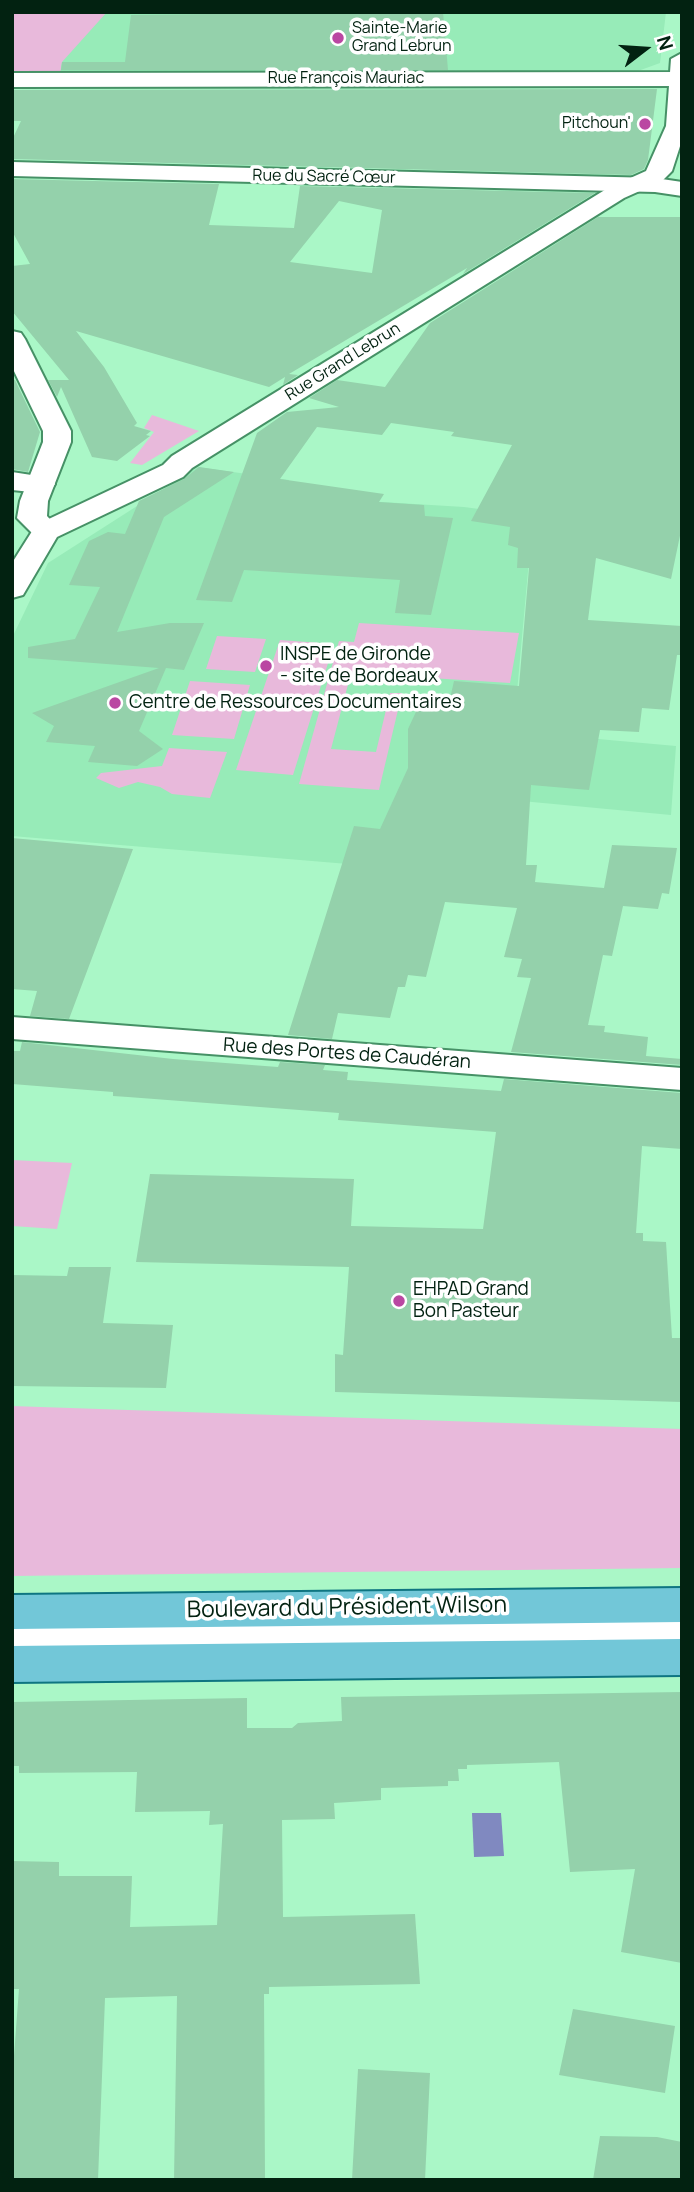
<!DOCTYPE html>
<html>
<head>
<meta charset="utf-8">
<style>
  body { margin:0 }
  #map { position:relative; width:694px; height:2192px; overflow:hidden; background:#aaf7c7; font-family:Manrope,sans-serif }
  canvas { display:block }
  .frame { position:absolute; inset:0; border:14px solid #022211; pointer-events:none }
  .north { position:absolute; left:610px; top:14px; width:70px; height:70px; -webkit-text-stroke:5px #fff; paint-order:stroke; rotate:73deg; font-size:19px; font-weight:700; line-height:28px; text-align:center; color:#022211 }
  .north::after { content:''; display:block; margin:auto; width:24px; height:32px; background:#022211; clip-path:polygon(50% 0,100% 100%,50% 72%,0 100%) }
</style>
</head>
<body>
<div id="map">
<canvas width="694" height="2192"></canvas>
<div class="frame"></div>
<div class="north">N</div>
</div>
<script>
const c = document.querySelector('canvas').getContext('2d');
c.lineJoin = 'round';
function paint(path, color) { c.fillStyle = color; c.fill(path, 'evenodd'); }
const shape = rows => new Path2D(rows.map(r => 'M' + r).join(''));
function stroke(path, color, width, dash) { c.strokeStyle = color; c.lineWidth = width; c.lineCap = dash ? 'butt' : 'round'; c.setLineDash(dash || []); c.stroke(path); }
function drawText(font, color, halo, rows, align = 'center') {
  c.font = font + ' Manrope,sans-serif'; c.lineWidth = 7; c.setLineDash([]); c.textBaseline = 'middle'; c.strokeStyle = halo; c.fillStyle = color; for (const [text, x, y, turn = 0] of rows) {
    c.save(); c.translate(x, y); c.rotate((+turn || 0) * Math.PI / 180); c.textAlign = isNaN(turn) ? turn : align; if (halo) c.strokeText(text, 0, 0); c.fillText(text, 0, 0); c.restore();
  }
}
const built = shape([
  [12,12,666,12,660,63,638,71,12,74],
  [198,467,289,480,283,496,464,507,533,516,516,703,598,739,676,746,671,815,511,800,372,866,12,836,12,638,48,563]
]);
const green = shape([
  [12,12,107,12,62,62,60,74,12,74],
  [152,415,199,431,142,465,130,463,154,432,144,428],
  [359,623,519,633,510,683,351,673,331,749,376,752,390,693,402,693,379,790,299,784,339,641,354,642],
  [217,636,266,639,255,672,206,669],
  [280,640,334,644,293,775,236,770],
  [190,681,250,685,234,739,172,735],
  [169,748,227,752,210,798,172,794,160,787,138,782,119,788,96,778,101,773,162,766],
  [12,1160,72,1163,57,1229,12,1226],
  [12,1406,682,1429,682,1568,12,1576]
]);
const water = shape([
  [472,1813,501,1813,504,1856,474,1857]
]);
const building = shape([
  [373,12,443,12,448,70,61,70,62,62,125,62,131,15],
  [657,89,648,160,644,169,631,175,12,159,12,140,21,121,12,121,12,90],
  [12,179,219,184,209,225,294,228,300,186,595,193,463,274,467,268,289,374,298,375,283,385,285,377,269,387,76,331,104,367,137,423,134,426,151,431,146,435,150,436,117,461,92,457,61,387,57,397,48,380,69,380,12,311,12,266,30,264,12,231],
  [339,201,382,210,372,273,290,262],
  [598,217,682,217,682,526,671,579,596,558,588,620,682,626,682,655,677,655,669,710,642,708,639,732,600,730,589,790,531,785,526,865,537,865,535,882,604,888,612,845,677,848,669,894,662,893,658,909,623,906,612,956,603,955,588,1025,605,1026,604,1032,648,1037,646,1056,682,1059,682,1065,511,1052,531,978,517,977,522,959,504,957,517,908,445,902,426,977,408,975,405,987,398,987,390,1018,338,1013,332,1039,288,1035,354,826,380,829,408,768,408,729,421,701,449,703,454,681,519,686,529,568,517,568,518,548,508,545,510,527,471,521,512,445,451,436,454,432,391,423,382,435,317,427,280,479,384,494,379,502,424,505,425,516,453,518,431,615,395,613,400,580,244,570,232,602,196,600,257,433,287,412,339,407,309,398,337,380,385,387,430,323],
  [12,380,15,380,40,432,28,472,12,469],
  [199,467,234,472,164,517,117,632,170,623,204,623,184,670,166,668,139,731,163,749,137,766,88,762,95,746,46,742,54,726,32,713,159,668,28,658,28,647,75,639,100,587,69,585,89,541,108,532,125,534,139,501,184,479],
  [12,838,133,849,69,1019,30,1016,37,991,12,989],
  [22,1042,173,1059,278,1067,280,1062,325,1065,323,1070,348,1072,347,1080,501,1091,504,1079,682,1093,682,1149,642,1146,636,1233,643,1233,643,1241,666,1242,672,1338,682,1338,682,1402,335,1392,335,1354,343,1355,349,1267,136,1262,150,1174,354,1179,351,1226,483,1229,496,1132,338,1120,339,1113,128,1097,113,1096,113,1092,12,1084,12,1051,20,1051],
  [69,1267,111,1267,103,1323,173,1325,166,1388,12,1386,12,1275,67,1276],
  [682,1692,682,1963,621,1952,635,1869,570,1872,559,1762,467,1765,467,1769,458,1769,459,1781,448,1781,448,1786,381,1788,381,1800,334,1803,335,1819,282,1820,283,1917,415,1914,420,1984,269,1987,269,1994,264,1994,265,2180,174,2180,177,1996,105,1998,98,2180,12,2180,12,2082,19,1989,12,1989,12,1861,59,1862,59,1876,132,1876,130,1927,217,1925,223,1824,209,1825,210,1811,135,1812,137,1772,19,1773,19,1766,12,1766,12,1702,247,1698,247,1728,292,1728,298,1723,342,1721,341,1697],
  [573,2009,675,2026,665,2093,559,2075],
  [358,2069,430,2073,425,2180,352,2180],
  [600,2136,657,2137,682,2142,682,2180,593,2180]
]);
const minor = shape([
  [679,72,682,73,682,85,679,86,12,87,12,73,679,72],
  [12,162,655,178,682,182,682,196,655,192,12,176,12,162],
  [12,472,51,478,55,484,51,490,41,493,12,490,12,472],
  [12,1017,682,1068,682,1090,12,1039,12,1017]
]);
const tertiary = shape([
  [12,331,21,333,25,339,71,431,71,442,48,501,47,516,61,531,56,537,46,540,36,537,17,518,20,501,43,442,43,431,12,367,12,331],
  [69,1600,86,1605,92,1617,88,1625,682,1611,682,1645,91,1659,25,1675,12,1671,12,1613,69,1600]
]);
const secondary = shape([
  [682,53,682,140,672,171,662,181,624,198,192,468,183,477,57,537,23,595,12,598,12,563,36,525,163,465,172,456,608,188,646,171,666,126,671,59,682,53]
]);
const primary = shape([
  [682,1588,682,1622,12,1629,12,1595,682,1588],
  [682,1639,682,1675,12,1682,12,1646,682,1639]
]);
const markers = [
  [338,38,7,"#ba47a2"],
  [645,124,7,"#ba47a2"],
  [266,666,7,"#ba47a2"],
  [115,703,7,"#ba47a2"],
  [399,1301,7,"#ba47a2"]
];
const farPoinames = [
  ["Sainte-Marie",352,29],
  ["Grand Lebrun",352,47],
  ["Pitchoun'",631,124,"right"]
];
const farStreetnames = [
  ["Rue François Mauriac",346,79],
  ["Rue du Sacré Cœur",324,177,1],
  ["Rue Grand Lebrun",343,362,-32]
];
const poiNames = [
  ["INSPE de Gironde",280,655],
  ["- site de Bordeaux",280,677],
  ["Centre de Ressources Documentaires",129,703],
  ["EHPAD Grand",413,1290],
  ["Bon Pasteur",413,1312]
];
const streetNames = [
  ["Rue des Portes de Caudéran",347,1054,4]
];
const nearStreetnames = [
  ["Boulevard du Président Wilson",347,1608,-1]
];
paint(built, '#97ebb8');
paint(green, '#e8b9db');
paint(water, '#8089c0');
paint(building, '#94d1ab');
stroke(minor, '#469166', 4);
stroke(tertiary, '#469166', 4);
stroke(secondary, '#469166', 4);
stroke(primary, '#0e7581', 4);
paint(minor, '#fff');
paint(tertiary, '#fff');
paint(secondary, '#fff');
paint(primary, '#72c7d8');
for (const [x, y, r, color] of markers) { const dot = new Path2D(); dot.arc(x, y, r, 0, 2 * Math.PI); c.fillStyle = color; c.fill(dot); stroke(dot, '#fff', 2.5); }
drawText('16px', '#022211', '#fff', farPoinames, 'left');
drawText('16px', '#022211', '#fff', farStreetnames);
drawText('19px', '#022211', '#fff', poiNames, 'left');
drawText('19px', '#022211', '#fff', streetNames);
drawText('23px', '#022211', '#fff', nearStreetnames);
</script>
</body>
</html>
